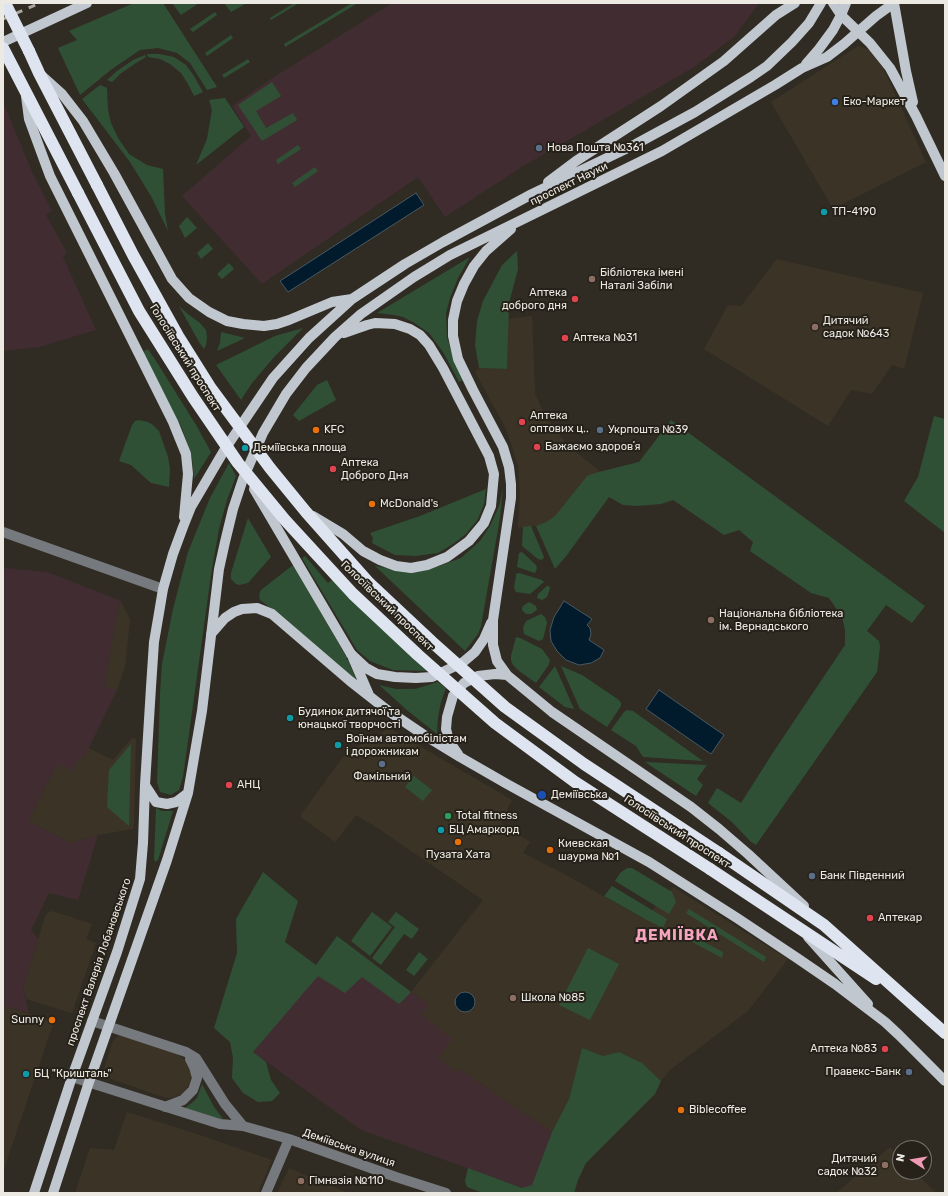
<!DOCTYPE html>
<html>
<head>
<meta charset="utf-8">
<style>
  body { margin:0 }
  #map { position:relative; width:948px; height:1196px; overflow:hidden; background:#302c23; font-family:Rubik,sans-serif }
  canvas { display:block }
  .frame { position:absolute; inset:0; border:4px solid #ece9e3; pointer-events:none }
  .north { position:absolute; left:892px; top:1140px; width:40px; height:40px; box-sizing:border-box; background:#26221a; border:1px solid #75726a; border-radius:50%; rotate:282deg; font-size:11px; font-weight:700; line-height:16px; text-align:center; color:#ece9e3 }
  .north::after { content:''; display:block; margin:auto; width:14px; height:18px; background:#f09ab6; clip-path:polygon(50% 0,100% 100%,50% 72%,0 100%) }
</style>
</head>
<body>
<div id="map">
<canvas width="948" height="1196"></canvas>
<div class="frame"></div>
<div class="north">N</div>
</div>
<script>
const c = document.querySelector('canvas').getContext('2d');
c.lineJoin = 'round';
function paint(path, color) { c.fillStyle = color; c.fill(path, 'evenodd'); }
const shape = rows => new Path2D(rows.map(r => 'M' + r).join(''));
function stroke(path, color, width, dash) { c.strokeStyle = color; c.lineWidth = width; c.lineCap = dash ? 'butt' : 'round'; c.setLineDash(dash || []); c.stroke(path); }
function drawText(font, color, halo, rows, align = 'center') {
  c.font = font + ' Rubik,sans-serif'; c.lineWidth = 4; c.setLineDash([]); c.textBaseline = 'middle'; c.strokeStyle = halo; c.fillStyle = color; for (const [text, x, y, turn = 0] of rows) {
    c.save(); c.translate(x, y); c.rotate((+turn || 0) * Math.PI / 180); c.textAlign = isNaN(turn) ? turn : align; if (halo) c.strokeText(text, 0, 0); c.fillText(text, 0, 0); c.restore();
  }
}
const built = shape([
  [858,46,870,50,883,68,926,162,833,209,771,102],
  [777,259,923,293,904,369,892,365,872,394,851,390,828,426,704,349,728,305,741,306],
  [532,316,535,393,545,416,568,446,596,468,600,472,587,476,555,516,546,522,536,526,518,528,520,494,518,466,506,429,475,372,479,368,507,369,508,319],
  [121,601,130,620,125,667,117,690,104,688,117,612],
  [389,728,512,800,501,823,530,842,523,853,566,875,644,919,673,887,788,959,748,1011,670,1070,661,1081,642,1063,619,1052,603,1056,582,1048,569,1099,552,1132,459,1069,456,1072,437,1058,451,1039,421,1014,428,1005,411,992,483,900,373,825,356,815,335,842,300,816,346,753],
  [132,738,136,739,134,823,133,829,98,835,71,843,28,821,57,764,80,756,84,758,88,748,113,760],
  [52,911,92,924,86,939,96,943,72,1013,26,999,23,988,46,914],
  [3,1006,54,1021,3,1172],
  [123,1035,175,1053,187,1061,191,1075,190,1082,186,1089,181,1094,173,1097,166,1098,105,1077,103,1075,103,1071,113,1041,118,1036],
  [127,1112,194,1133,272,1160,258,1193,75,1193,90,1148,114,1150],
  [890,1147,900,1157,900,1172,915,1172,936,1193,836,1193],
  [289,1168,348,1193,277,1193]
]);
const industrial = shape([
  [392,3,759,3,734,37,694,67,520,168,445,217,418,177,262,284,182,196,251,136,232,106,274,77],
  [3,102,33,174,52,211,46,215,67,253,63,257,96,330,39,347,3,351],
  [3,568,47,572,121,601,117,612,104,688,117,690,84,758,80,757,72,771,57,764,28,821,71,843,98,835,78,900,49,893,31,930,38,939,23,988,29,1013,3,1006],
  [338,942,411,992,429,1005,421,1014,452,1039,438,1058,456,1072,459,1069,552,1132,532,1185,523,1188,361,1130,253,1052]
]);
const green = shape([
  [134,3,163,3,217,87,207,90,190,63,177,53,158,48,140,50,112,69,80,95,58,48,77,40,69,31],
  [172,3,199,3,181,15],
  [224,3,247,3,231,12],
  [294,3,299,3,271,20,270,18],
  [352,3,358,3,285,47,284,44],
  [215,12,217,15,193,32,190,29],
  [231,35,233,38,207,56,205,53],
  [147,54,159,54,174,57,186,65,194,76,203,92,194,96,188,84,181,73,170,64,160,59,148,57],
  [145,55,146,57,136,63,120,74,112,82,107,80,117,71,133,60],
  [248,59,250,62,224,78,222,75],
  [272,82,281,96,256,111,266,128,293,113,297,120,262,141,238,105],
  [100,85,107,88,108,110,111,123,118,138,129,154,147,165,163,169,165,214,168,231,151,196,130,162,82,99],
  [225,98,244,127,196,165,207,139,212,110,209,100],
  [298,145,301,149,278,164,276,160],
  [315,167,318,171,295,187,292,183],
  [187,217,197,228,185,238,179,226],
  [208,243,213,249,201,259,197,253],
  [517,251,518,269,509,303,507,369,479,368,475,345,477,321,483,301,502,265],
  [470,257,458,278,450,298,446,313,447,338,456,365,463,380,459,382,443,352,429,333,413,322,403,317,394,315,377,313],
  [229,263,234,269,222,279,217,274],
  [179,306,189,315,200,323,206,330,207,338,206,345,204,349,199,342],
  [303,328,275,356,252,383,241,400,216,365,275,336],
  [221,332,245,338,217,351,220,343],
  [148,349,158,364,196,425,211,452,194,479,192,458,182,428,141,353],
  [327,380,336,400,299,421,293,415,317,385],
  [934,416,945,419,945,533,904,501,918,477],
  [139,420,148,422,153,425,159,431,168,457,170,469,169,487,151,483,131,465,119,461,132,425,135,421],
  [671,420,925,606,912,623,886,605,867,631,879,641,880,647,877,672,756,845,751,842,732,822,708,803,717,788,741,803,774,751,845,645,845,630,842,617,829,598,811,593,750,551,753,542,739,530,724,535,673,500,661,504,637,506,623,505,609,497,567,555,555,569,536,526,546,522,555,516,587,476,595,473,639,462],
  [229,463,236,476,227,500,219,529,211,575,183,777,179,790,171,795,160,792,157,782,160,694,162,664,173,609,188,552,210,498],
  [486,489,484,504,478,519,466,534,453,544,438,553,415,556,395,555,372,543,373,538,370,533,420,516],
  [503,489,500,518,481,626,478,634,465,651,375,566,406,571,420,571,439,566,461,558,480,541,490,526,499,506],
  [248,518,271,557,248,583,239,585,236,584,231,579,231,573],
  [531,526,544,557,542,560,538,559,522,546,523,527],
  [522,552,536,565,537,568,535,573,517,567,519,553],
  [305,556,328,583,334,578,360,606,427,671,393,670,370,661,357,650,302,558],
  [293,565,346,656,357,681,284,618,260,600,259,595,261,590],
  [519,573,542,580,544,582,530,594,516,592,514,588,516,576,516,574],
  [547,586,549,586,550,588,547,597,542,600,537,598,538,594],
  [529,602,536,606,537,610,531,614,526,614,522,610,522,608,523,606],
  [541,614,545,617,547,623,543,639,539,641,524,634,523,628,526,621],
  [516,637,520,638,542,649,550,660,548,666,536,683,519,671,513,665,511,660,511,656],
  [555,666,574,709,565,707,539,687],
  [561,666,582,675,619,700,621,703,621,706,607,727,580,709],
  [438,682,446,688,441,702,438,717,437,734,408,711,379,685,396,689,415,689],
  [627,710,633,711,703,761,643,757,636,746,611,730,624,712],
  [131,744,129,826,107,807,109,770],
  [645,762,707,765,697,779,703,785,696,796],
  [414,776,432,790,423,801,405,787],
  [156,808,162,811,173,811,158,860,155,862,154,859],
  [627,868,632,868,672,892,676,902,669,914,615,881,620,873],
  [263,872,298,901,285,942,316,965,337,936,411,992,399,1004,362,977,345,993,318,976,253,1052,266,1062,271,1080,280,1093,272,1101,258,1102,243,1093,232,1078,233,1058,230,1042,214,1028,237,953,236,919],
  [612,886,667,919,663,928,645,919,604,896],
  [689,909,766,957,764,962,686,913],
  [372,912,392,927,370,956,351,941],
  [396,912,419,929,412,939,404,934,381,965,372,958,395,927,388,922],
  [683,931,723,952,722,958,681,936],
  [588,948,619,964,590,1020,559,1005],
  [419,952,428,959,414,976,406,970],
  [582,1048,603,1056,619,1052,642,1063,661,1081,655,1094,586,1163,578,1180,574,1193,483,1193,467,1187,465,1181,468,1168,522,1188,532,1185,552,1132,569,1099],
  [202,1084,214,1107,224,1120,185,1108,193,1102,197,1098]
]);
const water = shape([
  [416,193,424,205,288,292,280,281,416,193],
  [564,601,592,619,587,625,590,628,591,634,589,640,604,650,600,658,591,663,579,665,566,660,557,651,551,641,550,630,554,617,564,601],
  [659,690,724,735,711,754,646,709,659,690],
  '455 1002a10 10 0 1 1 20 0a10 10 0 1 1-20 0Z'
]);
const minor = shape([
  [3,532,163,589],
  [92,1021,186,1052,196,1058,225,1104,243,1126],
  [72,1077,220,1124,243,1126,289,1139,396,1177,446,1193],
  [165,1107,183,1100,193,1090,197,1078,194,1067,190,1059],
  [266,1193,289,1139]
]);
const major = shape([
  [833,3,841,15,870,43,890,68,916,116,945,176],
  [894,3,906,71,913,102],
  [3,42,87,3],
  [806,64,819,49,833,30,841,15,846,3],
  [42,76,62,94,83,121,114,173,172,279,189,298,209,312,227,321,243,324,264,326,277,324,289,320,332,302,352,299],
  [26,96,29,119,50,176,173,422,186,454,188,474,184,517],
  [548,182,576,161,661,106,724,61,776,15,795,3],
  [511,229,486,251,474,266,464,284,457,301,453,320,453,336,458,359,473,390,503,447,509,467,511,484,511,498,493,620,493,645,497,661,507,675,552,712,691,807,719,829,748,854,804,906],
  [313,516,343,534,363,551,380,560,396,566,411,568,427,565,447,557,469,541,484,523,491,506,494,474,489,456,443,368,429,345,420,335,410,329,395,324,375,323,367,325,344,333],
  [211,634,225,618,234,612,242,609,257,608,272,614,350,681,387,710,424,735,460,757,507,784,649,862,737,918,797,958,835,984,885,1022,899,1035,945,1081],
  [351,654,366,668,377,674,395,677,416,678,432,677,462,663,475,652,484,639,491,623],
  [353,658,369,695],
  [458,754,449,741,446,729,447,717,453,696,464,683,478,676,495,674,507,675],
  [145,785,156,802,167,804,176,802,188,793],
  [808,937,868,1004],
  [34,1193,72,1077,117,952,140,879,143,843,145,785,151,687,154,642,159,613,163,589,173,554,183,527,191,507,225,449,273,378,309,338,352,299,405,264,443,242,532,194,636,144,695,112,751,77,767,66,792,42,809,23,821,3],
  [53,1193,89,1082,167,860,188,793,202,711,219,569,225,542,233,509,243,479,263,433,286,394,306,368,335,337,361,314,414,277,450,255,662,151,775,85,802,68,827,57,844,44,876,16,894,3]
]);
const highway = shape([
  [3,48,78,193],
  [29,51,39,73,97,185],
  [719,853,824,925,945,1033],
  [710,869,876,979]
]);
const rail = shape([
  [3,8,15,3],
  [3,19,40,3]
]);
const majorBridge = shape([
  [254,489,351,654]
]);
const highwayBridge = shape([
  [5,3,29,51],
  [97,185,133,255,178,336,210,387,270,468,306,512,369,583,432,642,505,707,584,764,719,853],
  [78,193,139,311,193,397,238,463,285,520,353,594,418,655,495,723,575,782,710,869]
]);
const markers = [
  [835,102,4,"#3f7fe0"],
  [539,148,4,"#5c6f8a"],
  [824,212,4,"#0f9aa8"],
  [592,279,4,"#8d6e63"],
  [575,299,4,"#e0444e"],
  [815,327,4,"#8d6e63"],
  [565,338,4,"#e0444e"],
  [522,422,4,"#e0444e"],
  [316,430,4,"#e8710a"],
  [600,430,4,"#5c6f8a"],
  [537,447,4,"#e0444e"],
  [245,448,4,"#0f9aa8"],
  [333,469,4,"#e0444e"],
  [372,504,4,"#e8710a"],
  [711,620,4,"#8d6e63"],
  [290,718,4,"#0f9aa8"],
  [338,745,4,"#0f9aa8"],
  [382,764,4,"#5c6f8a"],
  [229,785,4,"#e0444e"],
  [542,795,5,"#1a4fb4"],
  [448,816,4,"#2e9e5b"],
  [441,830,4,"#0f9aa8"],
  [458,842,4,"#e8710a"],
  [550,850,4,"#e8710a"],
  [812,876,4,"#5c6f8a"],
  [870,918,4,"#e0444e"],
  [513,998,4,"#8d6e63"],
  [52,1020,4,"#e8710a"],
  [885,1049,4,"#e0444e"],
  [909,1072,4,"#5c6f8a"],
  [26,1074,4,"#0f9aa8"],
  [681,1110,4,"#e8710a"],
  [885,1165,4,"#8d6e63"],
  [301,1181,4,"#8d6e63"]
];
const poiNames = [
  ["Еко-Маркет",843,102],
  ["Нова Пошта №361",547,148],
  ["ТП-4190",832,212],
  ["Бібліотека імені",600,273],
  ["Наталі Забіли",600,286],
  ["Аптека",567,293,"right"],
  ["доброго дня",567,306,"right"],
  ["Дитячий",823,321],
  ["садок №643",823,334],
  ["Аптека №31",573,338],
  ["Аптека",530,416],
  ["оптових ц‥",530,429],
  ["KFC",324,430],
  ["Укрпошта №39",608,430],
  ["Бажаємо здоровʼя",545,447],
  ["Деміївська площа",253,448],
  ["Аптека",341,463],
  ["Доброго Дня",341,476],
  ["McDonald's",380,504],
  ["Національна бібліотека",719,614],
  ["ім. Вернадського",719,627],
  ["Будинок дитячої та",298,712],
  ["юнацької творчості",298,725],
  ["Воїнам автомобілістам",346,739],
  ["і дорожникам",346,752],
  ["Фамільний",382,777,"center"],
  ["АНЦ",237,785],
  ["Деміївська",551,795],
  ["Total fitness",456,816],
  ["БЦ Амаркорд",449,830],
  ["Киевская",558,844],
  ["шаурма №1",558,857],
  ["Пузата Хата",458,855,"center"],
  ["Банк Південний",820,876],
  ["Аптекар",878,918],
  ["Школа №85",521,998],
  ["Sunny",44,1020,"right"],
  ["Аптека №83",877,1049,"right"],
  ["Правекс-Банк",901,1072,"right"],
  ["БЦ \"Кришталь\"",34,1074],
  ["Biblecoffee",689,1110],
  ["Дитячий",877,1159,"right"],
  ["садок №32",877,1172,"right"],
  ["Гімназія №110",309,1181]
];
const streetNames = [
  ["проспект Науки",569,184,-26],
  ["Голосіївський проспект",185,358,58],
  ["Голосіївський проспект",387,606,44],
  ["Голосіївський проспект",677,832,33],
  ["проспект Валерія Лобановського",99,962,-71],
  ["Деміївська вулиця",349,1148,19]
];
const districtNames = [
  ["ДЕМІЇВКА",677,936]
];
paint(built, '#3b3426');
paint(industrial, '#412d31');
paint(green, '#305036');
paint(water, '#011b2c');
stroke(water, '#485963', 1);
stroke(minor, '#76797d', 10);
stroke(major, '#c1c7cf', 10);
stroke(highway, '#dee5f0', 12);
stroke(rail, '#aaa69f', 3, [7, 7]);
stroke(majorBridge, '#c1c7cf', 10);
stroke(highwayBridge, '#dee5f0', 12);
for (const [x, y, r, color] of markers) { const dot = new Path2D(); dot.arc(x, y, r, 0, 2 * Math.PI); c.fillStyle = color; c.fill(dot); stroke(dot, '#26221a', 1.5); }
drawText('11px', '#ece9e3', '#26221a', poiNames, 'left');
drawText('11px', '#ece9e3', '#26221a', streetNames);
c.letterSpacing = '1px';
drawText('bold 15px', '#f4a4be', '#26221a', districtNames);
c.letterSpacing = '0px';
</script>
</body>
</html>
